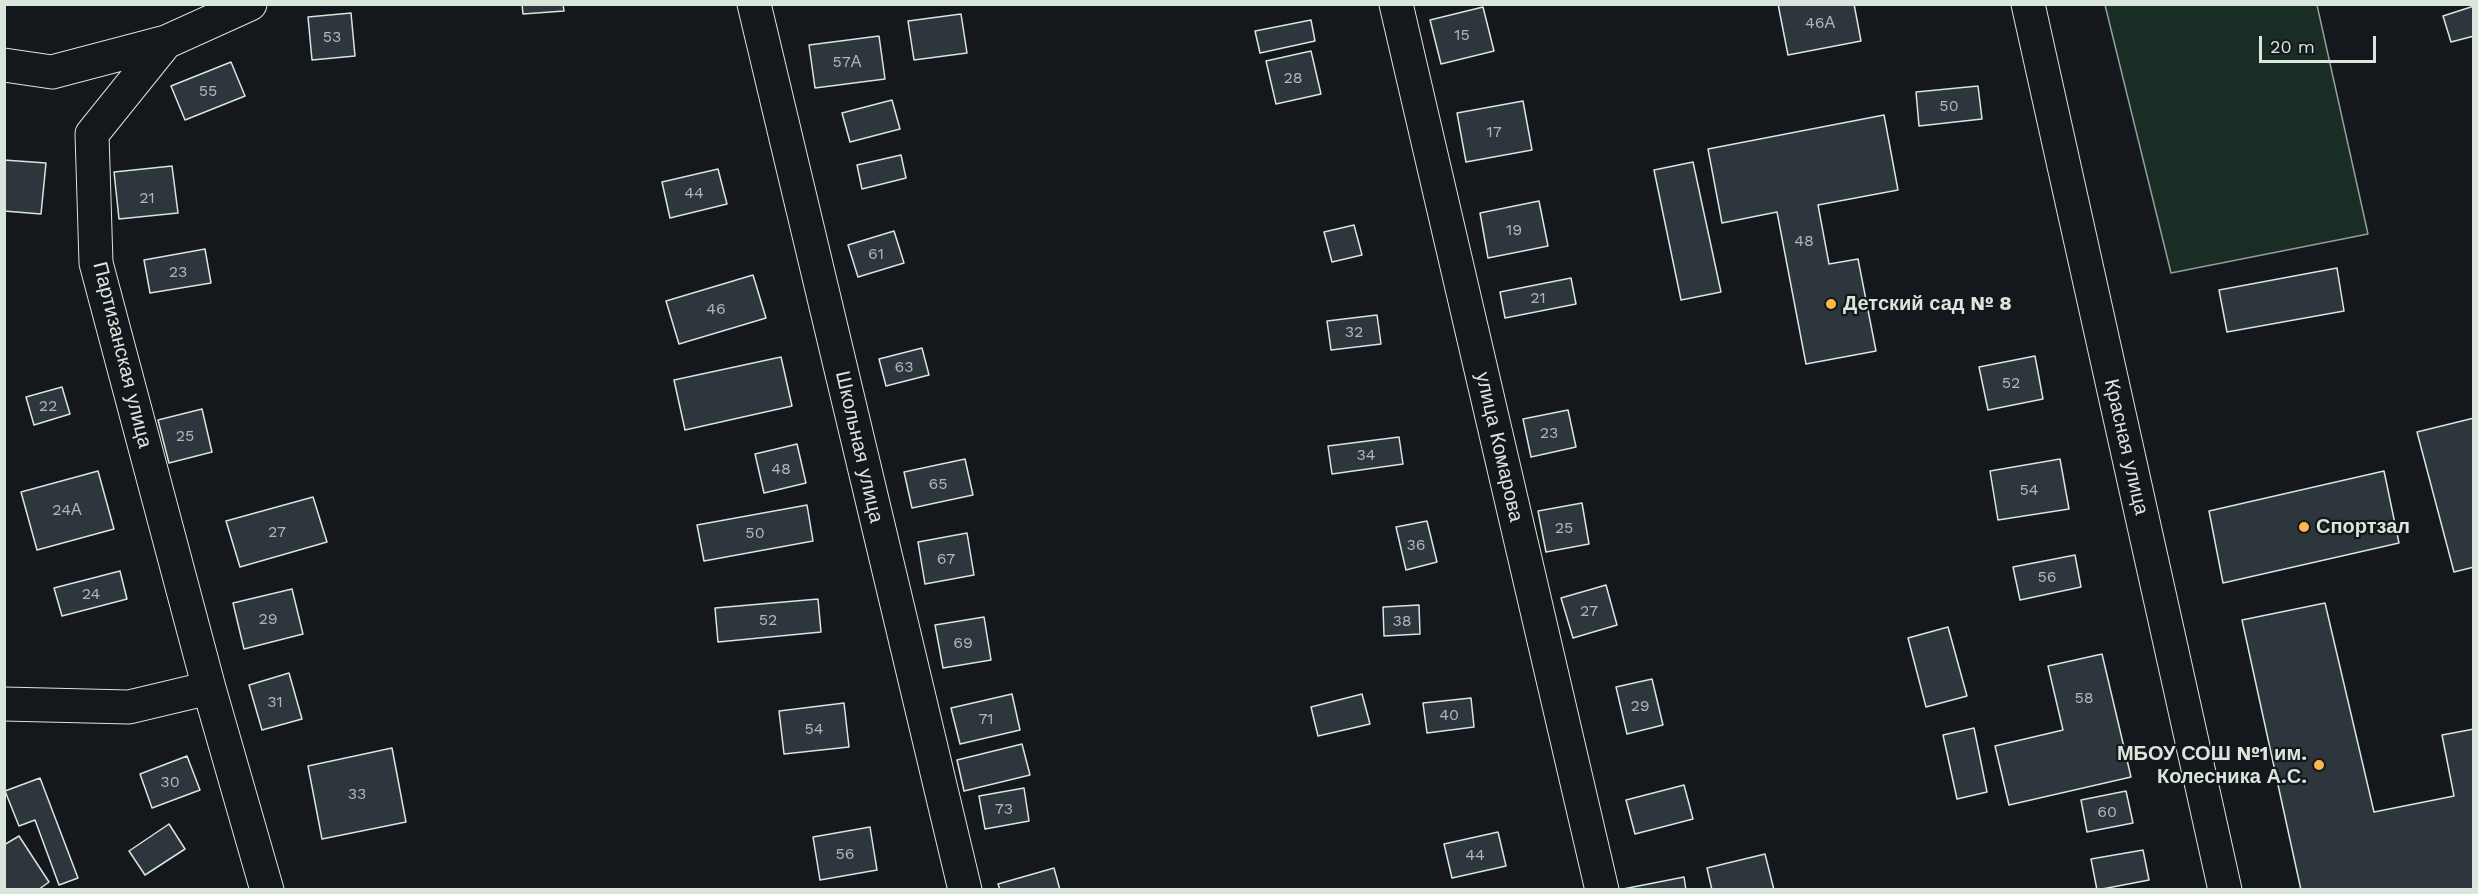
<!DOCTYPE html>
<html>
<head>
<meta charset="utf-8">
<style>
  body { margin:0 }
  #map { position:relative; width:2478px; height:894px; overflow:hidden; background:#14181c; font-family:"Work Sans",sans-serif }
  canvas { display:block }
  .frame { position:absolute; inset:0; border:6px solid #d8e6dc; pointer-events:none }
  .scale { position:absolute; left:2259px; top:36px; width:117px; height:27px; box-sizing:border-box; border:3px solid #d8e6dc; border-top:0; padding-left:8px; font-size:18px; line-height:21px; white-space:nowrap; color:#d8e6dc; -webkit-text-stroke:4px #14181c; paint-order:stroke }
</style>
</head>
<body>
<div id="map">
<canvas width="2478" height="894"></canvas>
<div class="frame"></div>
<div class="scale">20 m</div>
</div>
<script>
const c = document.querySelector('canvas').getContext('2d');
c.lineJoin = 'round';
function paint(path, color) { c.fillStyle = color; c.fill(path, 'evenodd'); }
const shape = rows => new Path2D(rows.map(r => 'M' + r).join(''));
function stroke(path, color, width, dash) { c.strokeStyle = color; c.lineWidth = width; c.lineCap = dash ? 'butt' : 'round'; c.setLineDash(dash || []); c.stroke(path); }
function drawText(font, color, halo, rows, align = 'center') {
  c.font = font + ' "Work Sans",sans-serif'; c.lineWidth = 4.5; c.setLineDash([]); c.textBaseline = 'middle'; c.strokeStyle = halo; c.fillStyle = color; for (const [text, x, y, turn = 0] of rows) {
    c.save(); c.translate(x, y); c.rotate((+turn || 0) * Math.PI / 180); c.textAlign = isNaN(turn) ? turn : align; if (halo) c.strokeText(text, 0, 0); c.fillText(text, 0, 0); c.restore();
  }
}
const green = shape([
  [2105,5,2317,5,2368,234,2171,273,2105,5]
]);
const building = shape([
  [522,4,563,4,564,11,523,14,522,4],
  [1778,4,1854,4,1861,41,1788,55,1778,4],
  [2474,6,2474,36,2451,42,2443,16,2474,6],
  [1483,7,1494,51,1441,64,1430,20,1483,7],
  [351,13,355,56,312,60,308,17,351,13],
  [961,14,967,53,914,60,908,21,961,14],
  [1311,20,1315,41,1260,53,1255,31,1311,20],
  [879,36,885,79,815,88,809,45,879,36],
  [1311,51,1321,94,1276,104,1266,61,1311,51],
  [231,62,245,96,185,120,171,86,231,62],
  [1978,86,1982,119,1919,126,1916,92,1978,86],
  [892,100,900,129,850,142,842,113,892,100],
  [1523,101,1532,150,1466,162,1457,113,1523,101],
  [1884,115,1898,190,1818,205,1829,264,1858,259,1876,351,1806,364,1777,212,1722,223,1708,149,1884,115],
  [901,155,906,178,862,189,857,165,901,155],
  [4,160,46,163,41,214,4,211,4,160],
  [1693,162,1721,292,1681,300,1654,170,1693,162],
  [172,166,178,213,119,219,114,172,172,166],
  [718,169,727,204,670,218,662,182,718,169],
  [1539,201,1548,246,1488,258,1480,213,1539,201],
  [1354,225,1362,255,1332,262,1324,232,1354,225],
  [894,231,904,263,858,277,848,245,894,231],
  [205,249,211,283,150,293,144,260,205,249],
  [2337,268,2344,311,2227,332,2219,290,2337,268],
  [753,275,766,318,679,344,666,301,753,275],
  [1571,278,1576,304,1505,318,1500,292,1571,278],
  [1377,315,1381,344,1331,350,1327,321,1377,315],
  [922,348,929,375,886,386,879,359,922,348],
  [2035,356,2043,399,1988,410,1979,367,2035,356],
  [781,357,792,406,685,430,674,380,781,357],
  [62,387,70,414,34,425,26,397,62,387],
  [202,409,212,452,169,463,158,420,202,409],
  [1568,410,1576,447,1531,457,1523,419,1568,410],
  [2474,418,2474,567,2454,572,2417,432,2474,418],
  [1399,437,1403,464,1332,474,1328,446,1399,437],
  [797,444,806,483,764,493,755,454,797,444],
  [965,459,973,495,912,508,904,472,965,459],
  [2060,459,2069,509,1998,520,1990,471,2060,459],
  [98,471,114,529,37,550,21,492,98,471],
  [2384,471,2399,543,2223,583,2209,511,2384,471],
  [313,497,327,542,240,567,226,521,313,497],
  [1582,503,1589,544,1546,552,1538,511,1582,503],
  [807,505,813,541,704,561,697,525,807,505],
  [1427,521,1437,562,1406,570,1396,527,1427,521],
  [967,533,974,575,925,584,918,542,967,533],
  [2075,555,2081,587,2020,600,2013,567,2075,555],
  [120,571,127,599,62,616,54,588,120,571],
  [1606,585,1617,625,1573,638,1561,598,1606,585],
  [292,589,303,634,244,649,233,603,292,589],
  [818,599,821,632,718,642,715,608,818,599],
  [2325,603,2374,812,2454,796,2442,735,2474,729,2474,890,2301,890,2242,620,2325,603],
  [1419,605,1420,634,1384,636,1383,607,1419,605],
  [984,617,991,660,943,668,935,625,984,617],
  [1948,627,1967,696,1926,707,1908,638,1948,627],
  [2102,654,2131,777,2009,805,1995,746,2063,730,2048,666,2102,654],
  [289,673,302,719,262,730,249,685,289,673],
  [1652,679,1663,725,1627,734,1616,687,1652,679],
  [1012,694,1020,730,960,744,951,708,1012,694],
  [1362,694,1370,724,1318,736,1311,707,1362,694],
  [1471,698,1474,727,1427,733,1423,703,1471,698],
  [844,703,849,747,784,754,779,711,844,703],
  [1974,728,1987,792,1957,799,1943,735,1974,728],
  [1022,744,1030,775,964,791,957,760,1022,744],
  [392,748,406,822,322,839,308,766,392,748],
  [187,756,200,790,152,808,140,774,187,756],
  [40,778,78,878,59,885,35,820,19,826,5,791,40,778],
  [1684,785,1693,819,1635,834,1626,800,1684,785],
  [1024,788,1029,821,985,829,979,796,1024,788],
  [2126,791,2133,823,2087,832,2081,800,2126,791],
  [169,824,185,849,145,875,129,851,169,824],
  [870,827,877,870,820,880,813,837,870,827],
  [1498,832,1506,866,1452,878,1444,844,1498,832],
  [19,836,49,882,38,890,4,890,4,845,19,836],
  [2143,850,2149,880,2097,890,2091,859,2143,850],
  [1765,854,1774,890,1712,890,1707,868,1765,854],
  [1054,868,1060,890,1000,890,998,884,1054,868],
  [1684,877,1686,890,1624,890,1623,889,1684,877]
]);
const minor = shape([
  [1396,4,1602,890],
  [2028,4,2225,890],
  [166,42,92,134,96,263,209,688,267,890],
  [4,65,52,72,166,42,250,4],
  [4,704,129,707,209,688]
]);
const tertiary = shape([
  [754,4,965,890]
]);
const markers = [
  [1831,304,6,"#ffb74d"],
  [2304,527,6,"#ffb74d"],
  [2319,765,6,"#ffb74d"]
];
const numberNames = [
  ["46А",1820,23],
  ["15",1462,35],
  ["53",332,37],
  ["57А",847,62],
  ["28",1293,78],
  ["55",208,91],
  ["50",1949,106],
  ["17",1494,132],
  ["44",694,193],
  ["21",147,198],
  ["19",1514,230],
  ["48",1804,241],
  ["61",876,254],
  ["23",178,272],
  ["21",1538,298],
  ["46",716,309],
  ["32",1354,332],
  ["63",904,367],
  ["52",2011,383],
  ["22",48,406],
  ["23",1549,433],
  ["25",185,436],
  ["34",1366,455],
  ["48",781,469],
  ["65",938,484],
  ["54",2029,490],
  ["24А",67,510],
  ["25",1564,528],
  ["27",277,532],
  ["50",755,533],
  ["36",1416,545],
  ["67",946,559],
  ["56",2047,577],
  ["24",91,594],
  ["27",1589,611],
  ["29",268,619],
  ["52",768,620],
  ["38",1402,621],
  ["69",963,643],
  ["58",2084,698],
  ["31",275,702],
  ["29",1640,706],
  ["40",1449,715],
  ["71",986,719],
  ["54",814,729],
  ["30",170,782],
  ["33",357,794],
  ["73",1004,809],
  ["60",2107,812],
  ["56",845,854],
  ["44",1475,855]
];
const poiNames = [
  ["Детский сад № 8",1843,304],
  ["Спортзал",2316,527],
  ["МБОУ СОШ №1 им.",2307,754,"right"],
  ["Колесника А.С.",2307,777,"right"]
];
const streetNames = [
  ["Партизанская улица",122,355,76],
  ["Школьная улица",859,447,77],
  ["улица Комарова",1499,447,77],
  ["Красная улица",2126,447,77]
];
paint(green, '#1a2d24');
stroke(green, '#939e99', 1.5);
paint(building, '#2c363c');
stroke(building, '#d8e6dc', 1.5);
stroke(minor, '#d8e6dc', 35);
stroke(tertiary, '#d8e6dc', 35);
stroke(minor, '#14181c', 33);
stroke(tertiary, '#14181c', 33);
for (const [x, y, r, color] of markers) { const dot = new Path2D(); dot.arc(x, y, r, 0, 2 * Math.PI); c.fillStyle = color; c.fill(dot); stroke(dot, '#14181c', 2); }
drawText('16px', '#adbab4', null, numberNames);
drawText('bold 20px', '#d8e6dc', '#14181c', poiNames, 'left');
drawText('20px', '#d8e6dc', '#14181c', streetNames);
</script>
</body>
</html>
